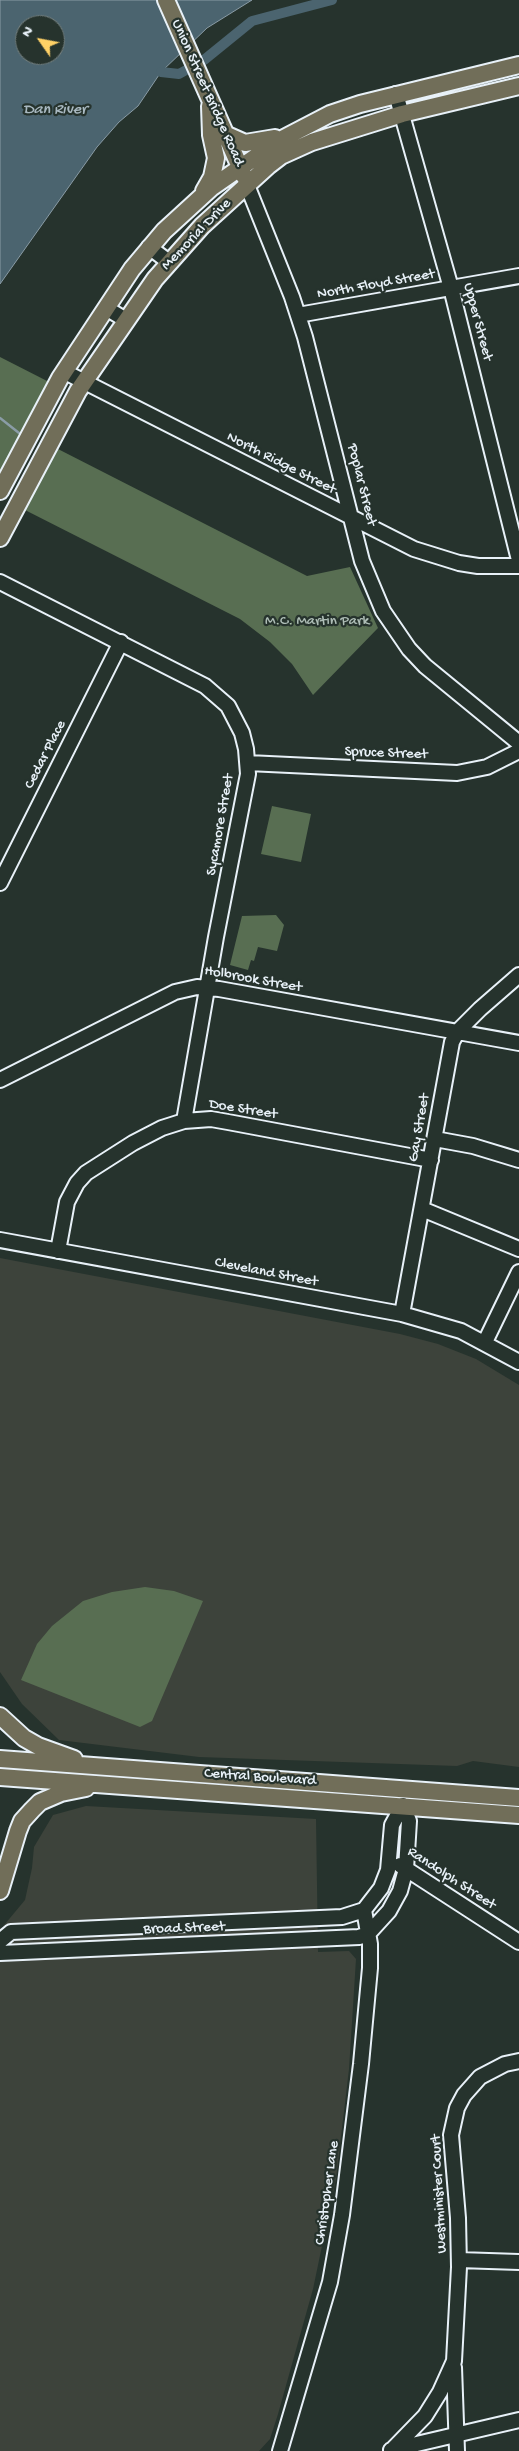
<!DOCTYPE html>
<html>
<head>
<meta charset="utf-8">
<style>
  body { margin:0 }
  #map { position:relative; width:519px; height:2451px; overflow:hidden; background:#26332d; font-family:"Gochi Hand",sans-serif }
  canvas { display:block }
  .north { position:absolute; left:15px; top:15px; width:50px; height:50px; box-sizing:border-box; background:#26332d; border:1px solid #747f7e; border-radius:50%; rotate:303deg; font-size:14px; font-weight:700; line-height:20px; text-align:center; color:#e8f1f8 }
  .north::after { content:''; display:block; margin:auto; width:18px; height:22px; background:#ffd166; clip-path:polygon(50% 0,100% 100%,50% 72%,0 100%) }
</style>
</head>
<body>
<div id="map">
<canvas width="519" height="2451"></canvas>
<div class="north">N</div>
</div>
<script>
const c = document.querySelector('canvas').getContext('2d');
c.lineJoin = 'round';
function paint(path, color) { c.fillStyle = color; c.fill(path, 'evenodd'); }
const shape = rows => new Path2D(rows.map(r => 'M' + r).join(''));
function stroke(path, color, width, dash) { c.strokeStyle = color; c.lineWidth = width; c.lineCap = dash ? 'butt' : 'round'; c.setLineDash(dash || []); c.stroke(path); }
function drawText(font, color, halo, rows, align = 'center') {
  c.font = font + ' "Gochi Hand",sans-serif'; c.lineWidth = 4.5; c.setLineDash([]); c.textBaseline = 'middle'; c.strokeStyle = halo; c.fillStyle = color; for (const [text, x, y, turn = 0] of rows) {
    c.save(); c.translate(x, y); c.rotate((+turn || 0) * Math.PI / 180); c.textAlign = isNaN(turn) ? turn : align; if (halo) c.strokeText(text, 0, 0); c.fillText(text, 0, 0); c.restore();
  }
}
const built = shape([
  [0,1258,400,1334,438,1344,476,1359,519,1385,519,1767,473,1761,457,1766,199,1757,59,1740,22,1704,0,1672],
  [86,1806,316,1819,318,1952,349,1951,356,1959,349,2069,336,2179,313,2289,278,2414,270,2439,259,2451,0,2451,0,1930,25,1900,32,1868,34,1847,53,1815]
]);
const green = shape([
  [0,357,51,383,0,478],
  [56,448,307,576,350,567,378,628,313,695,292,664,270,642,240,619,23,509],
  [272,806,311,814,301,862,261,854],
  [276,915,284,925,277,951,258,947,254,961,251,960,248,970,230,965,242,916],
  [145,1587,174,1591,203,1601,152,1721,140,1727,21,1680,37,1644,52,1626,83,1601,112,1592]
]);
const water = shape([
  [0,0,252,0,207,28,161,72,138,106,119,122,97,147,0,284,0,0],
  [25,25,55,25,55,55,25,55,25,25]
]);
const stream = shape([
  [0,418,19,433]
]);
const canal = shape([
  [161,72,179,74,204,60,252,21,332,0]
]);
const minor = shape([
  [396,94,451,288,519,560],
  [247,185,292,297,305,337,362,561,383,611,409,649,425,666,519,743],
  [149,247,169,262],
  [106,308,126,320],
  [298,315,519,276],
  [65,372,414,549,459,563,478,566,519,566],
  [0,582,205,686,228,706,242,733,246,749,248,774,216,937,184,1121],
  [248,763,457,773,487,767,519,751],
  [0,883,121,642],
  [0,1080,175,992,197,987,219,989,519,1043],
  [435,1139,473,1146,519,1160],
  [422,1209,519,1249],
  [0,1240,402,1314,461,1331,519,1362],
  [58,1251,67,1202,77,1183,86,1173,133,1143,162,1128,184,1121,211,1119,228,1122,431,1160],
  [402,1314,452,1042,458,1031,480,1009,519,975],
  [485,1342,519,1272],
  [400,1865,519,1942],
  [0,1941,11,1932,342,1917,364,1910],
  [0,1953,359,1937,368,1934,389,1911,400,1891,406,1869,409,1821,403,1805,392,1825,388,1870,381,1888,364,1910],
  [459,2260,519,2262],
  [454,2367,457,2451],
  [391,2450,519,2420],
  [280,2451,330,2282,342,2215,361,2064,370,1968,370,1944,364,1910],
  [391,2451,425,2416,440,2392,454,2361,459,2267,458,2218,451,2135,457,2108,464,2095,480,2077,505,2064,519,2061]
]);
const major = shape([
  [166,0,244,176],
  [227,135,245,143,275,138],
  [204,191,212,177,216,158,211,135,210,106],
  [0,491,60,378,132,269,164,231,211,188,280,140,330,114,360,104,519,65],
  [0,538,78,391,155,279,202,226,268,166,281,156,312,142,402,114,519,86],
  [0,1716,24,1738,38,1746,74,1759],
  [0,1759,519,1798],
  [0,1777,519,1815],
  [0,1891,18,1831,22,1821,32,1810,40,1802,61,1793,86,1788]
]);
const streetNames = [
  ["Union Street Bridge Road",207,93,66],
  ["Memorial Drive",197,235,-46],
  ["North Floyd Street",376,285,-10],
  ["Upper Street",477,322,75],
  ["North Ridge Street",281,464,27],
  ["Poplar Street",361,485,76],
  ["Spruce Street",386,754,2],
  ["Cedar Place",46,755,-63],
  ["Sycamore Street",221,825,-80],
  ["Holbrook Street",253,980,10],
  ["Doe Street",243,1110,9],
  ["Gay Street",420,1128,-80],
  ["Cleveland Street",266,1273,11],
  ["Central Boulevard",260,1778,4],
  ["Randolph Street",451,1879,33],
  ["Broad Street",184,1929,-2],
  ["Christopher Lane",328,2193,-82],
  ["Westminister Court",440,2194,-93]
];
const parkNames = [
  ["M.C. Martin Park",317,622]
];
const waterNames = [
  ["Dan River",55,111]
];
paint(built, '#3d433b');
paint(green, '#586e52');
paint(water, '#4b646f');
stroke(water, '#8a9ca6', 1);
stroke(stream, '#8a9ca6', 2.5);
stroke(canal, '#4b646f', 10);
stroke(minor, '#e8f1f8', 18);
stroke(major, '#e8f1f8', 20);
stroke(minor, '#26332d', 14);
stroke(major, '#716e59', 16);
drawText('15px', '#e8f1f8', '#26332d', streetNames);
drawText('15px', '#aebdb6', '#26332d', parkNames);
drawText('italic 16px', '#a9b9c1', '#26332d', waterNames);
</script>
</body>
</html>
